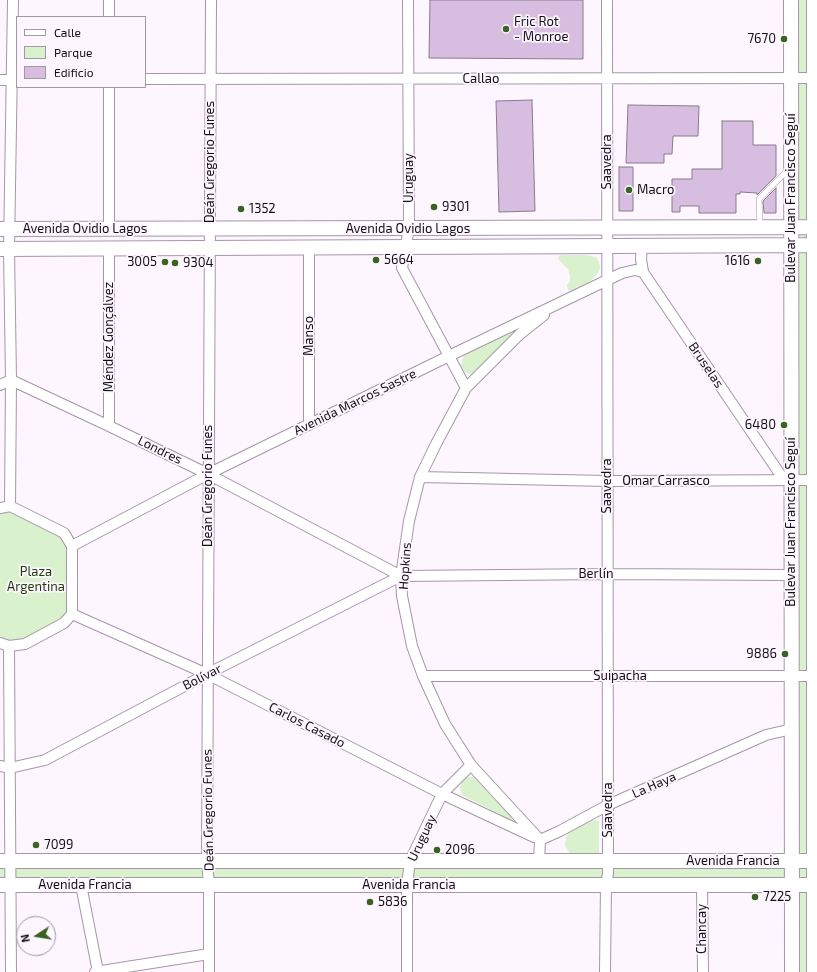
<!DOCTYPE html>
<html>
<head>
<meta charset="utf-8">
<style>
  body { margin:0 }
  #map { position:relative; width:817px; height:972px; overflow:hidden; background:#fdf6ff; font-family:"Exo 2",sans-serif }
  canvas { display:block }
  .legend { position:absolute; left:16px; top:16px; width:130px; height:72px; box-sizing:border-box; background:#fdf6ff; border:1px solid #a09aa2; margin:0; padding:5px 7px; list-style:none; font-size:12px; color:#140f16 }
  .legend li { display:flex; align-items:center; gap:8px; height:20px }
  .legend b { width:20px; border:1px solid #a09aa2 }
  .north { position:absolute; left:16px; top:916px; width:40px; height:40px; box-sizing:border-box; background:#fdf6ff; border:1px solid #a09aa2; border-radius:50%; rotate:258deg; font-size:11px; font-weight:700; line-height:16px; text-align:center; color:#140f16 }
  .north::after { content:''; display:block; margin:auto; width:14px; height:18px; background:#396320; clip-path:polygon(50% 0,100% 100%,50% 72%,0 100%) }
</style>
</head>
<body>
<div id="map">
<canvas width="817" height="972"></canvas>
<ul class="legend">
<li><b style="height:5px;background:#fff"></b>Calle</li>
<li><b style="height:11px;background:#d9f1cd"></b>Parque</li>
<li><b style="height:11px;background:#d7bddf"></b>Edificio</li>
</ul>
<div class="north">N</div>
</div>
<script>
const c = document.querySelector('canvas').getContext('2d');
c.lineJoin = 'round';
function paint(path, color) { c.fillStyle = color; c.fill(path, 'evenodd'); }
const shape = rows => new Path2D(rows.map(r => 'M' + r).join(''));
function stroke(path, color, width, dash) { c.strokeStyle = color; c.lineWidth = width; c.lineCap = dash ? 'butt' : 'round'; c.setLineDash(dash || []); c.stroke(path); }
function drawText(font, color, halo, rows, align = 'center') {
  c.font = font + ' "Exo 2",sans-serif'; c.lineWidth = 3.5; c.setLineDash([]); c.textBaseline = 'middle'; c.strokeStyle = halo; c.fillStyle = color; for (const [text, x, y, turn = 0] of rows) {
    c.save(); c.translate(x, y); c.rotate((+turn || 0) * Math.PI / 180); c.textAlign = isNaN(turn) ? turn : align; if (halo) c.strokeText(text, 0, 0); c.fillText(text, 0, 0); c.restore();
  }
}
const green = shape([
  [791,0,814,0,814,972,792,972,792,885,0,885,0,861,792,861],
  [561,255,585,255,596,257,599,262,600,268,598,273,594,278,587,283,571,291,568,290,567,285,570,281,570,276,568,269,559,260,558,257],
  [513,330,514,331,514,334,474,374,469,374,465,372,461,366,462,360,465,355],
  [10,506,64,533,72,546,72,614,25,644,0,643,0,508],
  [468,777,474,777,499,804,516,818,513,821,462,795,460,789,462,781],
  [594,820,599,821,599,853,597,856,572,855,568,851,565,845,566,838,569,833,575,828]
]);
const building = shape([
  [430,0,583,0,583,59,429,58,430,0],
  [532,100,535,211,499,212,496,101,532,100],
  [628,105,699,106,698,136,673,136,672,154,664,154,664,163,626,163,628,105],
  [722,121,753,121,753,145,776,145,776,176,757,195,757,193,740,192,740,194,736,194,736,213,699,213,699,206,680,206,680,212,672,212,672,179,692,179,692,169,722,169,722,121],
  [619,167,633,167,633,211,619,211,619,167],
  [776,188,776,213,764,213,763,201,776,188]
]);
const lane = shape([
  [760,227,759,199,789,169]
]);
const street = shape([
  [408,0,409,228,402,268,466,388],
  [109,17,109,0],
  [145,79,817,78],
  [0,80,17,80],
  [109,229,109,87],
  [642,246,641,259,643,272,784,480],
  [309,248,309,425],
  [0,385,11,380,109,426,208,474,401,576],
  [109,426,109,249],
  [420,477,607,481,817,480],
  [10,506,11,380,9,249,13,0],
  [0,508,10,506,64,533,72,546,72,614,64,623,25,644,9,646,0,643],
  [72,546,208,474,449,356,622,273,635,270,643,272],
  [72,614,207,674,442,794,534,837],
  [9,646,11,972],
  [423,676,817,676],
  [0,766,10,768,45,760,207,674,401,576,607,574,791,575],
  [540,840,471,765,445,724,423,676,412,646,402,596,401,576,409,521,420,477,436,444,466,388,520,334,544,315],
  [539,861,540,840,560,831,608,805,766,735,792,729],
  [81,885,98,972],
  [702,885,703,972],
  [95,972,209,954],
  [209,972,209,885,207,861,211,0],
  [407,972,407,885,410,861,442,794,471,765],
  [605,972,606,886,608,873,607,0]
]);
const secondary = shape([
  [791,0,792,972],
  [0,229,817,227],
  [0,249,817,245],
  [0,861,817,861],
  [0,885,817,885],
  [814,972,814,0]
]);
const markers = [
  [506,29,4,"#396320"],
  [784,39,4,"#396320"],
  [629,190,4,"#396320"],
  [434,207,4,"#396320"],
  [241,209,4,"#396320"],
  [376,260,4,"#396320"],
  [758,261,4,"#396320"],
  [165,262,4,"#396320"],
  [175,263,4,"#396320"],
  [784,425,4,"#396320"],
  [785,654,4,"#396320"],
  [36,845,4,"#396320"],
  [437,850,4,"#396320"],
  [755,897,4,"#396320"],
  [370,902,4,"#396320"]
];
const poiNames = [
  ["Fric Rot",514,22],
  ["- Monroe",514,37],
  ["7670",776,39,"right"],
  ["Macro",637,190],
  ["9301",442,207],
  ["1352",249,209],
  ["5664",384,260],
  ["1616",750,261,"right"],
  ["3005",157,262,"right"],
  ["9304",183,263],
  ["6480",776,425,"right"],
  ["9886",777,654,"right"],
  ["7099",44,845],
  ["2096",445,850],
  ["7225",763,897],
  ["5836",378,902]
];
const streetNames = [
  ["Callao",481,79],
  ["Deán Gregorio Funes",210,162,-90],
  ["Saavedra",607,162,-90],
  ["Uruguay",409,178,-90],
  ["Bulevar Juan Francisco Seguí",791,198,-90],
  ["Avenida Ovidio Lagos",85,229],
  ["Avenida Ovidio Lagos",408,229],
  ["Manso",309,336,-90],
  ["Méndez Gonçálvez",109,337,-90],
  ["Bruselas",706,365,56],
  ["Avenida Marcos Sastre",355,402,-26],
  ["Londres",160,450,26],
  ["Omar Carrasco",666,481],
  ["Deán Gregorio Funes",208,486,-90],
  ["Saavedra",607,486,-90],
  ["Bulevar Juan Francisco Seguí",791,522,-90],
  ["Hopkins",405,566,-86],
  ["Berlín",596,574],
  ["Suipacha",620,676],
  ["Bolívar",202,677,-27],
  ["Carlos Casado",307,725,27],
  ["La Haya",654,785,-24],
  ["Deán Gregorio Funes",208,810,-91],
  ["Saavedra",608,810,-90],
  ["Uruguay",422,838,-65],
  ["Avenida Francia",733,861],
  ["Avenida Francia",85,885],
  ["Avenida Francia",409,885],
  ["Chancay",702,929,-90]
];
const parkNames = [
  ["Plaza",36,572],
  ["Argentina",36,587]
];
paint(green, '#d9f1cd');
paint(building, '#d7bddf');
stroke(building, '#897b8d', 1);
stroke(lane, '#a596a9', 6);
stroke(street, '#a596a9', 12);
stroke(secondary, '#a596a9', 16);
stroke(lane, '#fff', 5);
stroke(street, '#fff', 10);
stroke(secondary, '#fff', 14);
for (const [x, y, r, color] of markers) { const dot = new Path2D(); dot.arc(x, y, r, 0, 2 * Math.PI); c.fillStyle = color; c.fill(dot); stroke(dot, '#fdf6ff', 1.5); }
drawText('13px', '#140f16', '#fdf6ff', poiNames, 'left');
drawText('13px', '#140f16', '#fdf6ff', streetNames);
drawText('13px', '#1c3a06', '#fdf6ff', parkNames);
</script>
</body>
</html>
